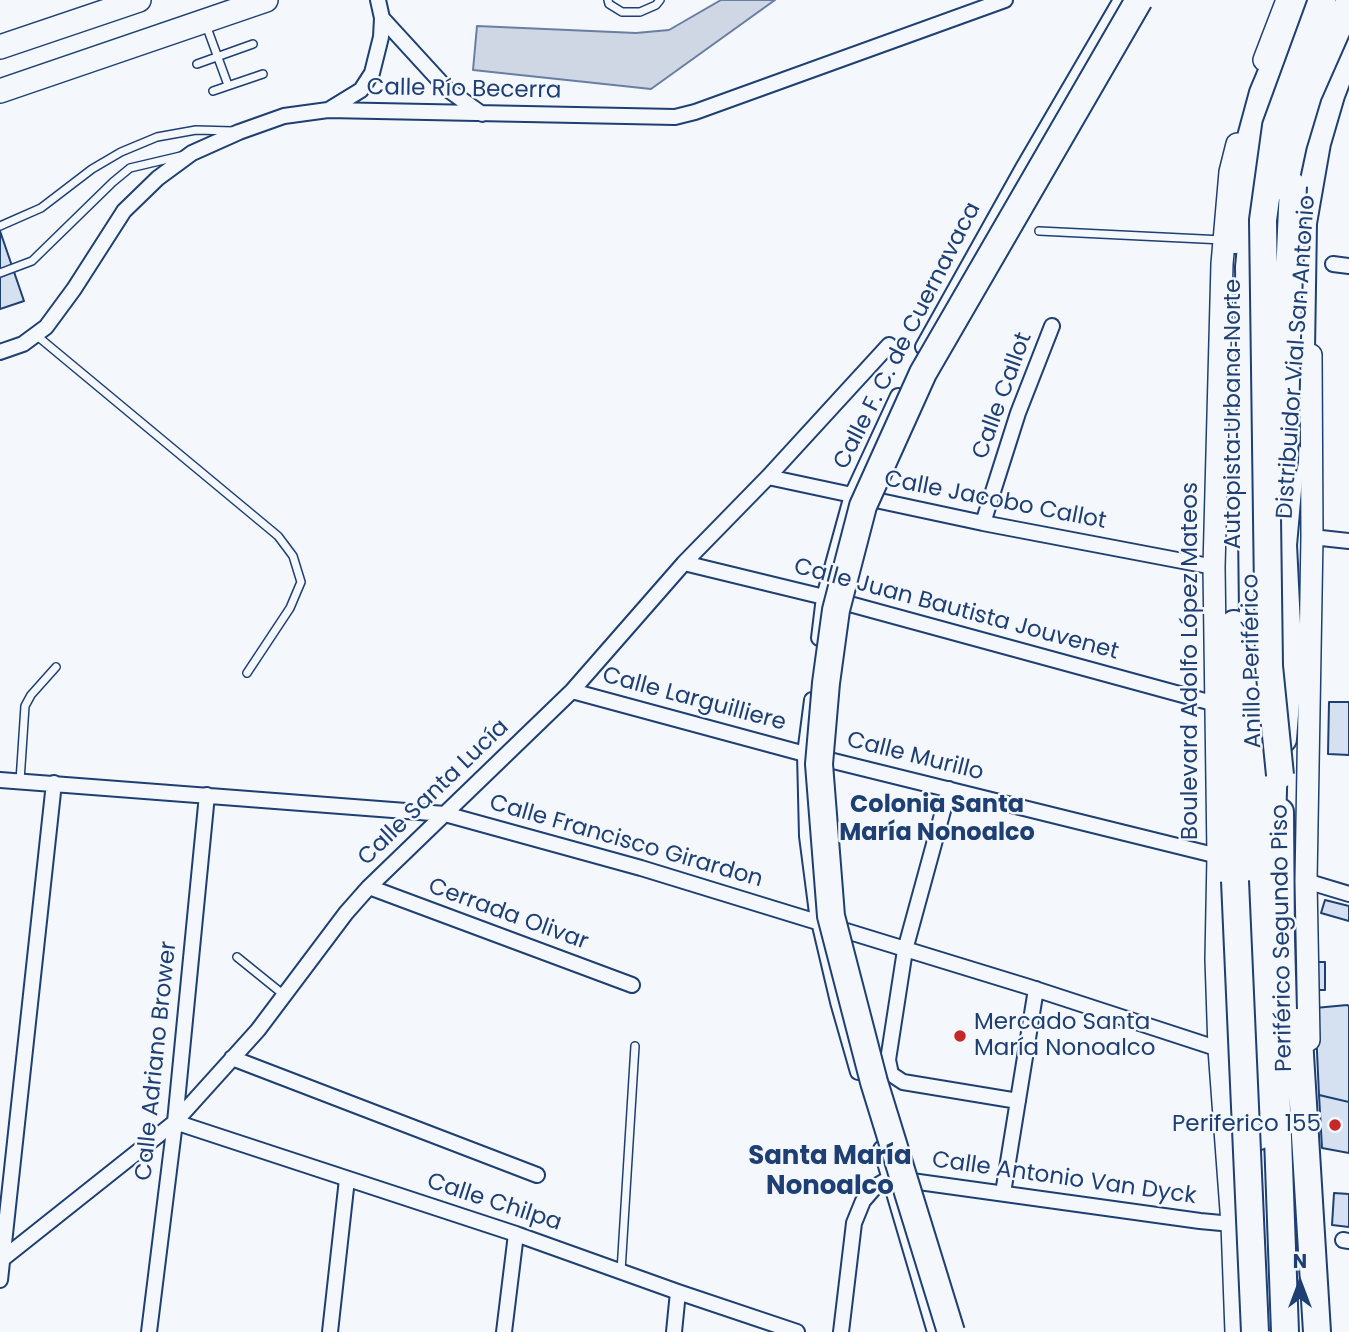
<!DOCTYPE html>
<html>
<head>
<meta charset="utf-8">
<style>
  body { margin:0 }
  #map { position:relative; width:1349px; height:1332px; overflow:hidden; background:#f4f7fb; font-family:Poppins,sans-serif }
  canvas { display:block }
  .north { position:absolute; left:1265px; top:1248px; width:70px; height:70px; -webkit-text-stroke:5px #f4f7fb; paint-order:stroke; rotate:0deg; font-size:19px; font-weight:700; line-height:28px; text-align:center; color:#1d3f73 }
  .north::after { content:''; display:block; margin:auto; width:24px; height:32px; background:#1d3f73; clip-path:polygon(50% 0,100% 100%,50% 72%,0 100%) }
</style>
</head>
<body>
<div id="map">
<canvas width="1349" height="1332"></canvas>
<div class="north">N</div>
</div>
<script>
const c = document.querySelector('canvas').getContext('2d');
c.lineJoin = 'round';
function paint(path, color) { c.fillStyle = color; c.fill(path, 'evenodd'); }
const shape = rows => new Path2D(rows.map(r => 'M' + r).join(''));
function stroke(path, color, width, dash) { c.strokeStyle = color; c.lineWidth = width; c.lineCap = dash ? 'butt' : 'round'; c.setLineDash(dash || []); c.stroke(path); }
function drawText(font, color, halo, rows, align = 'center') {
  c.font = font + ' Poppins,sans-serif'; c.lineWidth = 5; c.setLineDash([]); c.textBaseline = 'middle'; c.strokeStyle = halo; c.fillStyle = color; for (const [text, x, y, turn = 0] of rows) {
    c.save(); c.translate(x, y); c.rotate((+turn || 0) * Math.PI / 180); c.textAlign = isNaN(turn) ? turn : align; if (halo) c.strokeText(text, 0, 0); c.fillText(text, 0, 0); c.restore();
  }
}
const water = shape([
  [721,0,775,0,651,89,473,70,477,26,636,33,669,30,721,0]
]);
const building = shape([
  [0,231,24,301,0,309,0,231],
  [1329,702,1349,702,1349,755,1328,754,1329,702],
  [1325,900,1349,906,1349,921,1321,913,1325,900],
  [1314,962,1325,962,1325,990,1315,990,1314,962],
  [1347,1005,1349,1006,1349,1102,1319,1095,1315,1008,1347,1005],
  [1319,1095,1349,1102,1349,1153,1322,1148,1319,1095],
  [1334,1193,1349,1194,1349,1227,1332,1225,1334,1193]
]);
const service = shape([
  [608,0,609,4,622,12,640,12,656,5,660,0],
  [206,25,228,85],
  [197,64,253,44],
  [213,91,263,74],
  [0,226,41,208,92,169,121,152,157,137,196,130,233,131],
  [1039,231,1223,240],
  [0,273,32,261,113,182,130,168,185,155],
  [36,335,278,536,293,556,301,582,290,608,247,673],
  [20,781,25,706,31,695,56,667],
  [237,957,284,995],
  [621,1271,635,1046]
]);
const minor = shape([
  [382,18,447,89,482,114],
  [330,109,361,90,372,73,381,37,382,18,378,0],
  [1333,264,1349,266],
  [923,347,1023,168,1121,0],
  [0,352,23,344,46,327,74,289,124,211,158,178,192,153,239,132,284,116,328,110,675,117,695,112,1005,0],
  [768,477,983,523,1214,567],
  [983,523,1018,413,1052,326],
  [1312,537,1349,541],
  [684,563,824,597,1216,704],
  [819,638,824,597,852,495,898,396],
  [572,691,805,754,1218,856],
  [812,700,805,754,807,836,817,913,838,1002,858,1072],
  [0,780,445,814,641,868,1029,987,1219,1049],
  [949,789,905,950,888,1060,891,1074,903,1082,1018,1101],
  [1306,881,1349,894],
  [369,887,632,985],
  [232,1058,537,1175],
  [175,1122,516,1234,678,1292,797,1332],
  [881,1149,935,1332],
  [1003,1193,1036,989],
  [1343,1240,1349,1241],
  [0,1261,175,1122,258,1030,346,913,369,887,572,691,684,563,768,477,889,345],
  [0,1280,54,783],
  [149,1332,175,1122,207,795],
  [330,1332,347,1179],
  [504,1332,516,1234],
  [674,1332,678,1292],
  [841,1332,854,1223,863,1201,876,1186,890,1178,1200,1221,1232,1224]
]);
const secondary = shape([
  [1264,60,1287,0],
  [1309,1040,1306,881,1312,537,1311,355],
  [1236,1332,1232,1224,1219,1049,1216,959,1218,856,1214,567,1222,264,1230,172,1237,144]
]);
const primary = shape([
  [0,47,139,0],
  [0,91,266,0]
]);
const motorway = shape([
  [1254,216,1249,267,1259,1136],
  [1236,240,1244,163,1263,93,1302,0],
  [1275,272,1279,177],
  [1296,400,1301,350,1303,223,1317,143,1331,95,1349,48],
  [1234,624,1235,881],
  [1283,739,1289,665,1283,545,1291,456],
  [1280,812,1281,938,1284,1046],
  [1272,830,1274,750],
  [1298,1022,1317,1332],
  [1274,1026,1285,1332]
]);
const motorwayBridge = shape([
  [1284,187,1293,145,1308,95,1349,2],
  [1279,482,1284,461,1288,298,1293,186],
  [1280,775,1269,666,1263,220,1276,126,1322,0],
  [1235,881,1255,1332],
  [951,1332,874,1082,831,916,819,764,826,683,836,610,863,506,923,373,1139,0]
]);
const markers = [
  [960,1036,7,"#c62828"],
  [1335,1125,7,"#c62828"]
];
const streetNames = [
  ["Calle Río Becerra",464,90,1],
  ["Calle F. C. de Cuernavaca",908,336,-63],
  ["Distribuidor Vial San Antonio",1297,357,-86],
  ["Calle Callot",1003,396,-70],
  ["Autopista Urbana Norte",1234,414,-90],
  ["Calle Jacobo Callot",995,501,11],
  ["Calle Juan Bautista Jouvenet",956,610,15],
  ["Boulevard Adolfo López Mateos",1191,661,-90],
  ["Anillo Periférico",1253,661,-91],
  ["Calle Larguilliere",694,700,15],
  ["Calle Murillo",915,757,14],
  ["Calle Santa Lucía",434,793,-44],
  ["Calle Francisco Girardon",626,842,16],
  ["Cerrada Olivar",508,915,20],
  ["Periférico Segundo Piso",1283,938,-91],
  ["Calle Adriano Brower",157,1061,-84],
  ["Calle Antonio Van Dyck",1064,1179,8],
  ["Calle Chilpa",494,1203,18]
];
const poiNames = [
  ["Mercado Santa",974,1023],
  ["María Nonoalco",974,1049],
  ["Periferico 155",1321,1125,"right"]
];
const neighbourhoodNames = [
  ["Colonia Santa",937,806],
  ["María Nonoalco",937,834]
];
const quarterNames = [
  ["Santa María",830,1157],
  ["Nonoalco",830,1187]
];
paint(water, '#cfd7e4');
stroke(water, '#687fa3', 2);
paint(building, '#d5e0f0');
stroke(building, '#1d3f73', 2);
stroke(service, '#1d3f73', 10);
stroke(minor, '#1d3f73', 18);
stroke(secondary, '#1d3f73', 24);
stroke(primary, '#1d3f73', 26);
stroke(motorway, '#1d3f73', 30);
stroke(service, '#f4f7fb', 7);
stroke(minor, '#f4f7fb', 14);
stroke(secondary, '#f4f7fb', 21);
stroke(primary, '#f4f7fb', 23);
stroke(motorway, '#f4f7fb', 26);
stroke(motorwayBridge, '#1d3f73', 30, []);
stroke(motorwayBridge, '#f4f7fb', 26);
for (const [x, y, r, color] of markers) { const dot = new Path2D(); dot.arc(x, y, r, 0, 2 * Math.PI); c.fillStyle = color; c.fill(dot); stroke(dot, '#f4f7fb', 2.5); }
drawText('23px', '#1d3f73', '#f4f7fb', streetNames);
drawText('23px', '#1d3f73', '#f4f7fb', poiNames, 'left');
drawText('bold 24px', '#1d3f73', '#f4f7fb', neighbourhoodNames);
drawText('bold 26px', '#1d3f73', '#f4f7fb', quarterNames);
</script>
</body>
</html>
